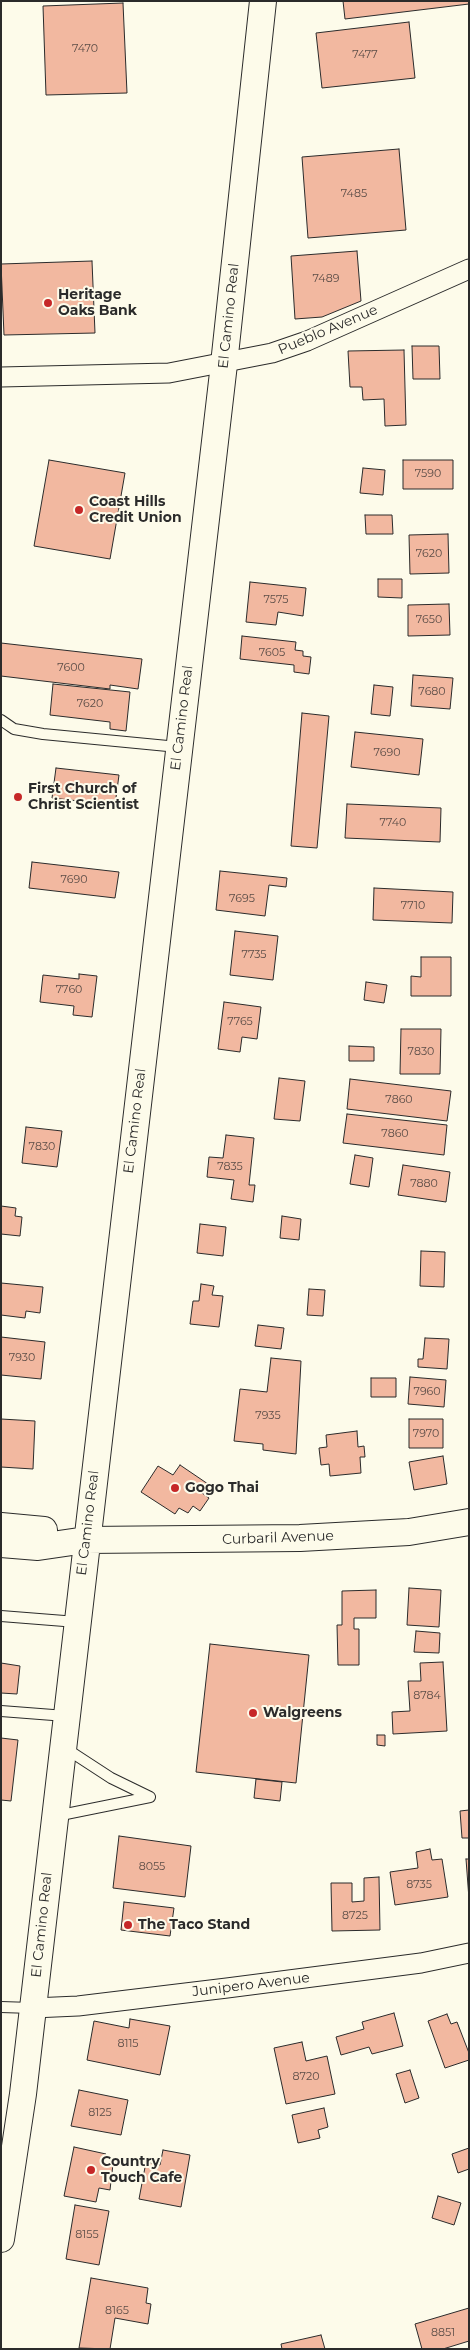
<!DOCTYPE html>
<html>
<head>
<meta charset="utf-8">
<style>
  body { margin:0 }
  #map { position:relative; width:470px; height:2350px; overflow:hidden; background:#fdfbea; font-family:Montserrat,sans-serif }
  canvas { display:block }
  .frame { position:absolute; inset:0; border:2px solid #2b2b2b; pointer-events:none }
</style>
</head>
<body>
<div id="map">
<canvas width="470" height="2350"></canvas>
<div class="frame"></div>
</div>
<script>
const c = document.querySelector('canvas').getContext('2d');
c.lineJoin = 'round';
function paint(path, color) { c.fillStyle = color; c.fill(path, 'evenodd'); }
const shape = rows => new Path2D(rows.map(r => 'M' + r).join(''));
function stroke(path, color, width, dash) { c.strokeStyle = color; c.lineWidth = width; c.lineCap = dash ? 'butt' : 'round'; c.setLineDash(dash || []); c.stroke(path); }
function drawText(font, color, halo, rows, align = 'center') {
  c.font = font + ' Montserrat,sans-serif'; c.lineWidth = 4; c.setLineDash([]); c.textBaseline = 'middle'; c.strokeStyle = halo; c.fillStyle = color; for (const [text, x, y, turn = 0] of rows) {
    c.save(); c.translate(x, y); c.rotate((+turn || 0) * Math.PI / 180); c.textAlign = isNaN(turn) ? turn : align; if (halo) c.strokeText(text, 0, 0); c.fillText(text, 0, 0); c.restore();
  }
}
const building = shape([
  [343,1,469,1,469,4,345,19,343,1],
  [123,3,127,93,46,95,43,6,123,3],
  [409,22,415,78,322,88,316,33,409,22],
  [399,149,406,230,308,238,302,157,399,149],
  [357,251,361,301,322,317,295,319,291,256,357,251],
  [92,261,95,333,4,335,1,264,92,261],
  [412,346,439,346,440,379,413,379,412,346],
  [404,350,406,425,385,426,384,399,363,400,362,387,350,387,348,351,404,350],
  [49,460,125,473,110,559,34,546,49,460],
  [403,460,453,460,453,489,403,489,403,460],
  [363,468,385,470,383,495,360,493,363,468],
  [365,515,392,515,393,534,366,534,365,515],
  [448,534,449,573,410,574,409,535,448,534],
  [378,579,402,579,402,598,378,597,378,579],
  [250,582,306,588,303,616,278,612,276,625,246,622,250,582],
  [449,604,450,635,408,636,408,605,449,604],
  [242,636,296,642,295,650,303,651,303,656,311,657,309,674,294,672,294,665,240,659,242,636],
  [1,643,142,659,138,689,110,685,110,689,1,676,1,643],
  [413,675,453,678,450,709,411,706,413,675],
  [53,684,130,692,126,731,110,729,110,722,50,715,53,684],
  [374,685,393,687,390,716,371,714,374,685],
  [302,713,329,716,317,848,291,846,302,713],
  [355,732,423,739,419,775,351,767,355,732],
  [56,768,119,775,115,805,52,798,56,768],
  [347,804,441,808,440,842,345,838,347,804],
  [32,862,119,872,115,898,29,888,32,862],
  [220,871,287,878,286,887,269,885,265,916,216,910,220,871],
  [374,888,453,892,452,923,373,920,374,888],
  [235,931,278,936,273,980,230,975,235,931],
  [421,957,451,957,451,996,411,996,411,976,421,977,421,957],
  [79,974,97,976,92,1017,73,1015,74,1006,40,1002,43,975,79,979,79,974],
  [366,982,387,985,384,1003,364,1000,366,982],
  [224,1002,261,1007,257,1039,242,1037,240,1052,218,1049,224,1002],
  [401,1029,441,1029,440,1074,400,1074,401,1029],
  [349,1046,374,1047,374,1061,349,1061,349,1046],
  [279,1078,305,1081,300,1121,274,1119,279,1078],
  [350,1079,451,1091,447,1121,347,1109,350,1079],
  [347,1114,447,1125,444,1155,343,1143,347,1114],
  [26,1127,62,1131,57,1167,22,1163,26,1127],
  [226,1135,254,1138,249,1185,255,1185,253,1202,231,1199,234,1180,207,1177,209,1157,223,1158,226,1135],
  [355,1155,373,1158,369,1187,350,1184,355,1155],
  [403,1165,450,1172,446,1202,398,1195,403,1165],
  [1,1206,16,1208,15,1216,22,1217,20,1236,1,1234,1,1206],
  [282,1216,301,1219,299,1240,280,1238,282,1216],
  [200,1224,226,1227,223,1256,197,1253,200,1224],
  [421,1251,445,1252,444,1287,420,1286,421,1251],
  [1,1283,43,1287,40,1313,26,1311,25,1318,1,1315,1,1283],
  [201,1284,214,1286,212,1295,223,1296,219,1327,190,1324,193,1301,199,1301,201,1284],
  [309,1289,325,1290,323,1316,307,1315,309,1289],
  [258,1325,284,1328,281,1349,255,1346,258,1325],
  [1,1337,45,1342,41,1379,1,1375,1,1337],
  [425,1338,449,1339,447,1369,418,1367,418,1359,423,1359,425,1338],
  [271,1358,301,1361,296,1454,263,1450,263,1444,234,1441,240,1389,267,1392,271,1358],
  [410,1377,446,1380,444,1407,408,1404,410,1377],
  [371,1378,396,1378,396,1397,371,1397,371,1378],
  [1,1419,35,1421,33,1469,1,1467,1,1419],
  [409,1419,443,1419,443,1448,409,1448,409,1419],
  [357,1431,358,1447,364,1446,365,1457,360,1457,361,1473,330,1476,329,1464,321,1465,319,1448,327,1447,326,1435,357,1431],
  [443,1456,447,1484,414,1490,409,1462,443,1456],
  [180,1465,208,1484,202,1493,209,1498,200,1511,193,1506,188,1513,179,1508,175,1514,141,1492,158,1466,173,1475,180,1465],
  [409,1588,441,1590,439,1627,407,1625,409,1588],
  [376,1590,376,1618,354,1618,354,1629,359,1629,359,1665,338,1665,337,1625,342,1625,342,1591,376,1590],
  [416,1631,440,1633,439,1653,414,1652,416,1631],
  [210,1644,309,1655,296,1783,196,1772,210,1644],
  [443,1662,447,1731,393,1734,392,1712,410,1711,408,1681,421,1681,420,1663,443,1662],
  [1,1663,20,1666,17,1694,1,1693,1,1663],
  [377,1735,385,1735,385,1746,377,1745,377,1735],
  [1,1738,18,1740,11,1801,1,1800,1,1738],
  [256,1779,282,1782,280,1801,254,1798,256,1779],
  [469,1810,469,1838,462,1838,460,1811,469,1810],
  [119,1836,191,1846,185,1897,113,1888,119,1836],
  [430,1849,432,1860,442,1859,448,1897,395,1905,390,1872,418,1868,416,1852,430,1849],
  [466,1859,469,1859,469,1899,466,1859],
  [379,1877,380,1930,332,1931,331,1883,352,1883,352,1902,364,1901,364,1878,379,1877],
  [124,1902,174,1908,170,1936,121,1930,124,1902],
  [394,2013,403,2046,372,2054,369,2047,341,2055,336,2037,364,2029,362,2022,394,2013],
  [447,2014,451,2024,457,2022,469,2053,469,2060,445,2068,428,2021,447,2014],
  [130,2019,170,2026,160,2075,87,2060,94,2021,129,2028,130,2019],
  [302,2042,306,2061,327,2056,335,2094,286,2104,274,2048,302,2042],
  [410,2070,419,2098,405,2103,396,2074,410,2070],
  [79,2090,128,2100,121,2135,71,2126,79,2090],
  [324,2108,328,2127,318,2130,320,2138,298,2143,292,2115,324,2108],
  [74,2147,106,2154,104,2163,113,2164,110,2190,99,2188,96,2202,64,2196,74,2147],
  [469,2148,469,2169,458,2173,452,2154,469,2148],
  [163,2150,190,2155,181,2207,139,2199,146,2162,160,2165,163,2150],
  [438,2196,461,2203,454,2225,432,2218,438,2196],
  [75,2205,109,2211,99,2265,66,2259,75,2205],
  [91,2278,148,2288,146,2303,151,2304,148,2324,115,2318,110,2349,79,2348,91,2278],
  [469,2308,469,2341,443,2349,422,2349,415,2324,469,2308],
  [321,2335,325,2349,282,2349,281,2344,321,2335]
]);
const lane = shape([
  [1,720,14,729,43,734,178,747],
  [1,1616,77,1622],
  [1,1711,66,1716],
  [65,1748,111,1778,150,1797],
  [56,1816,150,1797],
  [1,2007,32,2008]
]);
const street = shape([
  [1,377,169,373,272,353,307,341,469,269],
  [33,2008,78,2006,227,1988,421,1963,469,1953]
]);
const secondary = shape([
  [1,1526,44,1530],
  [1,1544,38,1547,86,1540,300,1538,409,1532,469,1522],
  [1,2239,23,2094,224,364,263,1]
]);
const markers = [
  [48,303,5,"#c62828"],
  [79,510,5,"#c62828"],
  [18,797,5,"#c62828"],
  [175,1488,5,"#c62828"],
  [253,1713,5,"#c62828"],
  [128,1925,5,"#c62828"],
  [91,2170,5,"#c62828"]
];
const numberNames = [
  ["7470",85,49],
  ["7477",365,55],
  ["7485",354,194],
  ["7489",326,279],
  ["7590",428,474],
  ["7620",429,554],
  ["7575",276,600],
  ["7650",429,620],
  ["7605",272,653],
  ["7600",71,668],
  ["7680",432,692],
  ["7620",90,704],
  ["7690",387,753],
  ["7740",393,823],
  ["7690",74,880],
  ["7695",242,899],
  ["7710",413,906],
  ["7735",254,955],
  ["7760",69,990],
  ["7765",240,1022],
  ["7830",421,1052],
  ["7860",399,1100],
  ["7860",395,1134],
  ["7830",42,1147],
  ["7835",230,1167],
  ["7880",424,1184],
  ["7930",22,1358],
  ["7960",427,1392],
  ["7935",268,1416],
  ["7970",426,1434],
  ["8784",427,1696],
  ["8055",152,1867],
  ["8735",419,1885],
  ["8725",355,1916],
  ["8115",128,2044],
  ["8720",306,2077],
  ["8125",100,2113],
  ["8155",87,2235],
  ["8165",117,2311],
  ["8851",443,2333]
];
const poiNames = [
  ["Heritage",58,295],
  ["Oaks Bank",58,311],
  ["Coast Hills",89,502],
  ["Credit Union",89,518],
  ["First Church of",28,789],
  ["Christ Scientist",28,805],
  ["Gogo Thai",185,1488],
  ["Walgreens",263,1713],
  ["The Taco Stand",138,1925],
  ["Country",101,2162],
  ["Touch Cafe",101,2178]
];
const streetNames = [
  ["El Camino Real",229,316,-84],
  ["Pueblo Avenue",328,330,-23],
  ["El Camino Real",182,718,-83],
  ["El Camino Real",135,1121,-83],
  ["El Camino Real",88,1523,-83],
  ["Curbaril Avenue",278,1538,-2],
  ["El Camino Real",42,1925,-84],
  ["Junipero Avenue",251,1985,-7]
];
paint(building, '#f2b8a0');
stroke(building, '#2b2b2b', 1);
stroke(lane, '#2b2b2b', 12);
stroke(street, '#2b2b2b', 21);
stroke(secondary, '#2b2b2b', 28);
stroke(lane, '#fdfbea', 10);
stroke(street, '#fdfbea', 19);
stroke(secondary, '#fdfbea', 26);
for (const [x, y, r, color] of markers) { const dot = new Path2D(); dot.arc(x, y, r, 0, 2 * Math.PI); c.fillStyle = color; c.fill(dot); stroke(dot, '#fdfbea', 2); }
drawText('11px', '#5d4e48', null, numberNames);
drawText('bold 14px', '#2b2b2b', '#fdfbea', poiNames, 'left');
drawText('14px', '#2b2b2b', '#fdfbea', streetNames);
</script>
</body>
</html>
